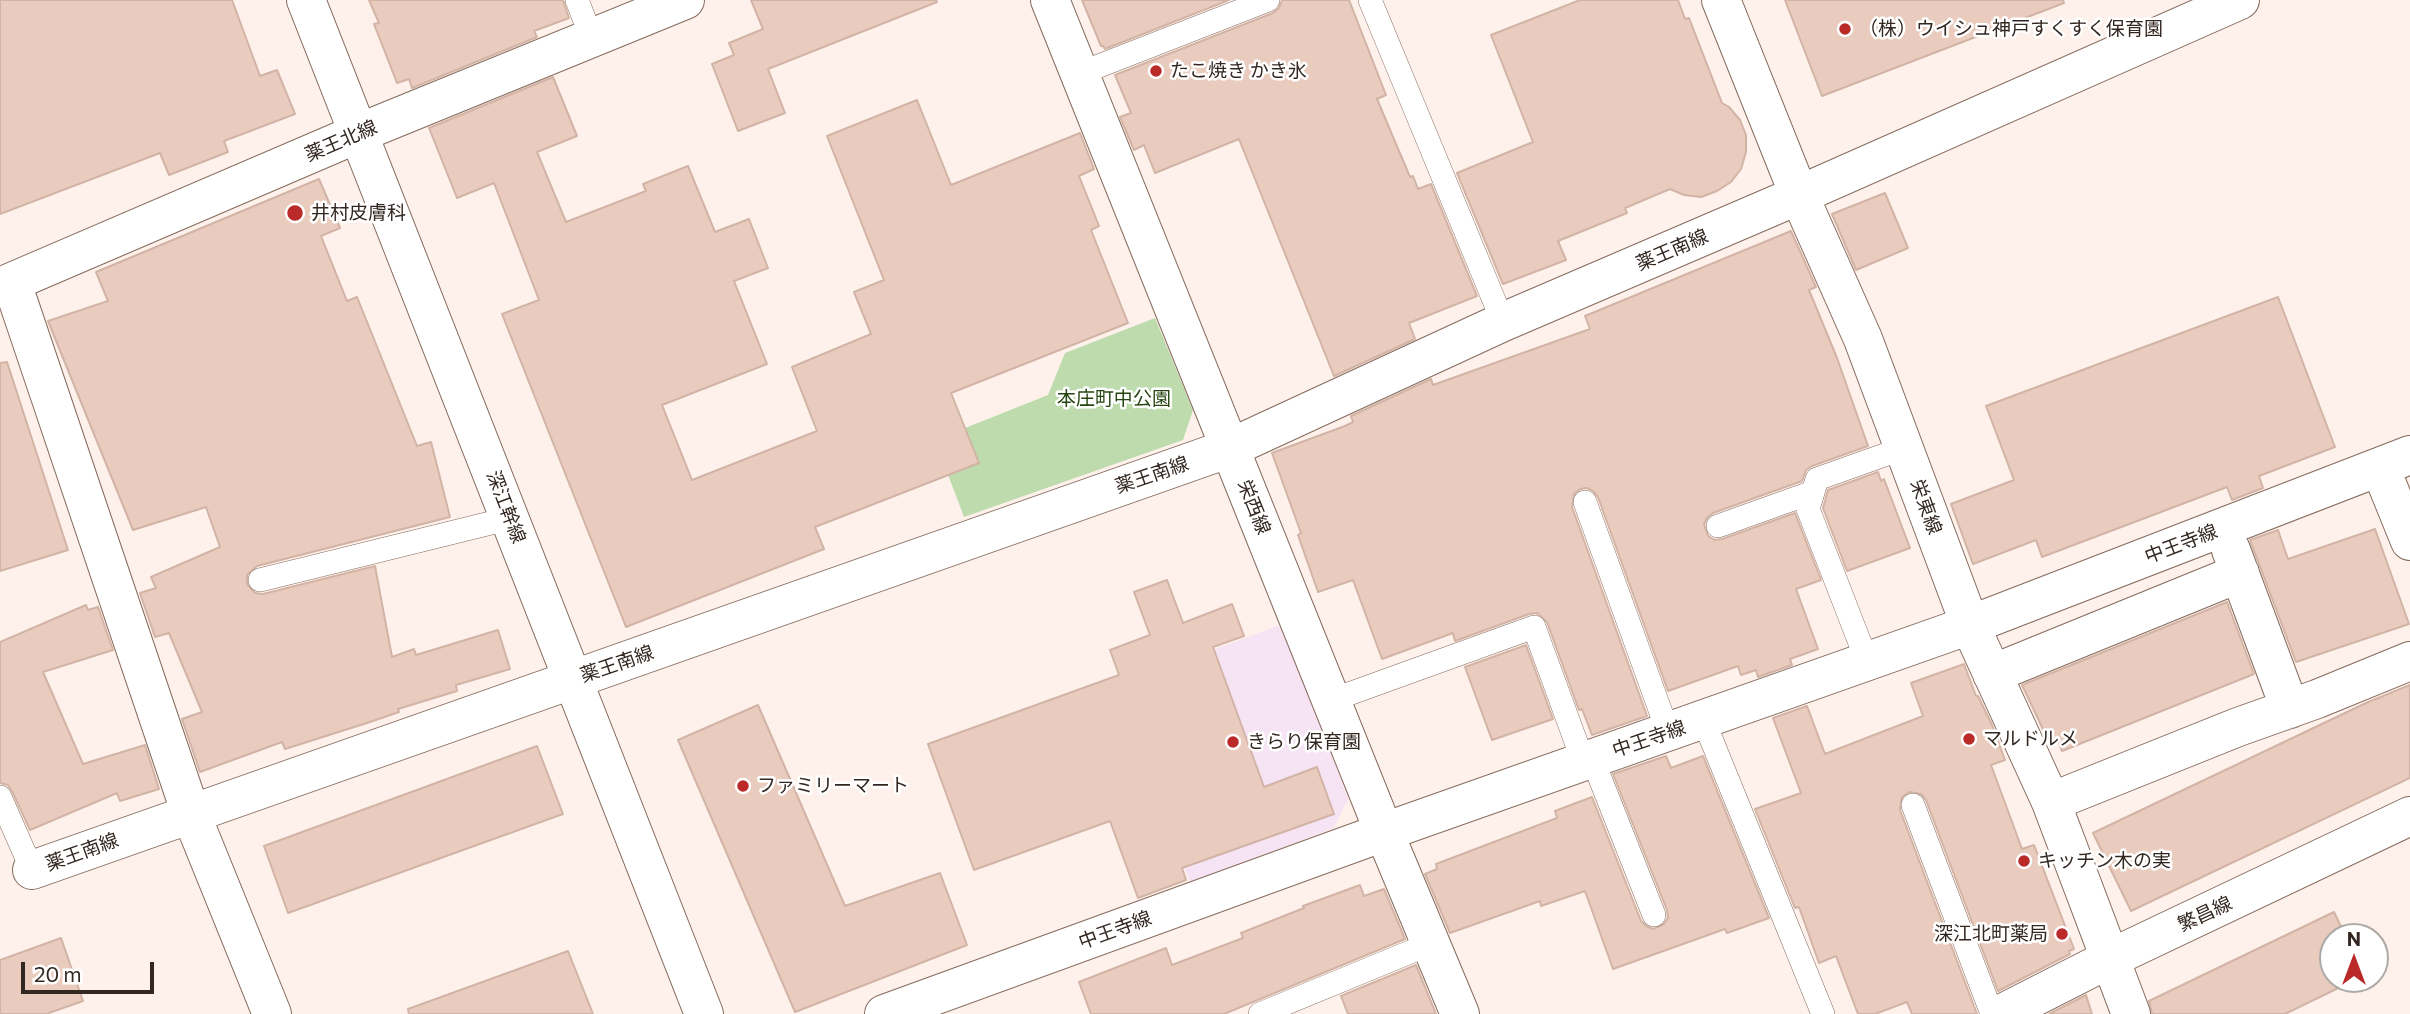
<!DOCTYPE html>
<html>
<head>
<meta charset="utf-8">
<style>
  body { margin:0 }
  #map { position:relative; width:2410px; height:1014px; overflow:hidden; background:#fef1eb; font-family:Commissioner,sans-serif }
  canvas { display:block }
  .north { position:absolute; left:2319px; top:923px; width:70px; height:70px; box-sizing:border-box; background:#fff; border:2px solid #ada9a7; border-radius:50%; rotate:0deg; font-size:19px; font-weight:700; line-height:28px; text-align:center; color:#332722 }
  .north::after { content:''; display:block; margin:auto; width:24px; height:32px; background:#b92a28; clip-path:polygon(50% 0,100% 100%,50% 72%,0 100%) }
  .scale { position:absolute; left:21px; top:962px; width:133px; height:32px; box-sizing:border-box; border:4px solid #332722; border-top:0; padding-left:9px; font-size:21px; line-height:24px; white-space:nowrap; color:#332722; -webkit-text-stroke:5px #fff; paint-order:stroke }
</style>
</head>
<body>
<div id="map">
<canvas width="2410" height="1014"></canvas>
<div class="north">N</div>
<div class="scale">20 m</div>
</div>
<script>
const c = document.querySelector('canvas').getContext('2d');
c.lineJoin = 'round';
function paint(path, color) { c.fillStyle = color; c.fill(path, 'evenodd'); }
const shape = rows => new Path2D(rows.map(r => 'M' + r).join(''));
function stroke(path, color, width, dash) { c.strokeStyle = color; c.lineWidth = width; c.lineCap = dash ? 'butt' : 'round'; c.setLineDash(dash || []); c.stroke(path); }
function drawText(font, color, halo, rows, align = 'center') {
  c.font = font + ' Commissioner,"Noto Sans JP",sans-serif'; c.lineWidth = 5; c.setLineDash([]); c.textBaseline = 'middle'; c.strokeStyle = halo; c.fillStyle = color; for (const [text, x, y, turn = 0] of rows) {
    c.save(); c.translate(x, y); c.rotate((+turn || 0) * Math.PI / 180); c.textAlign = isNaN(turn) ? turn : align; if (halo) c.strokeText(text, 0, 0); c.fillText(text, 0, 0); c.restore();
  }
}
const education = shape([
  [1283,624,1348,799,1334,828,1190,882,1117,685]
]);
const green = shape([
  [1155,318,1193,410,1183,440,964,517,935,440,1048,395,1065,353]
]);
const building = shape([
  [0,0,232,0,260,76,277,70,295,114,224,141,228,152,169,175,160,153,0,214,0,0],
  [369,0,563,0,569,18,534,31,537,37,412,88,409,79,397,83,374,24,379,23,369,0],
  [751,0,936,0,937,2,768,69,785,113,738,131,712,64,734,55,729,43,763,29,751,0],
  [1082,0,1229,0,1105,49,1103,46,1101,46,1082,0],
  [1282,0,1349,0,1386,95,1377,99,1410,177,1413,176,1418,189,1431,184,1477,296,1409,323,1415,339,1334,376,1239,139,1155,173,1144,145,1134,150,1120,117,1131,113,1115,75,1273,13,1279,8,1282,0],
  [1580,0,1678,0,1685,19,1689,18,1722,103,1729,107,1740,120,1746,135,1746,152,1741,169,1731,182,1717,191,1701,197,1684,195,1670,189,1625,208,1627,213,1558,241,1566,260,1503,284,1457,173,1533,142,1491,35,1580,0],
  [1785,0,2063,0,2064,3,1822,96,1785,0],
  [553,77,577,136,537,152,566,222,646,191,643,184,688,166,715,232,749,219,768,268,734,281,767,364,662,405,692,480,817,431,792,367,871,334,854,292,884,280,827,136,917,100,951,185,1080,133,1094,169,1079,176,1099,226,1091,230,1128,323,951,393,979,463,815,527,824,549,626,627,502,314,539,300,494,183,457,198,429,128,553,77],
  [319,179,340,228,321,236,347,301,357,297,417,446,431,442,450,517,257,566,247,575,247,584,255,593,263,594,375,566,392,657,414,649,416,655,498,630,510,669,456,685,457,691,398,709,399,712,370,722,285,749,282,742,200,772,182,719,202,712,169,633,155,637,140,593,156,588,151,577,220,547,206,507,133,530,48,321,108,301,96,272,319,179],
  [1885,193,1908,248,1856,270,1832,214,1885,193],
  [1791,231,1816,287,1809,290,1837,358,1868,446,1812,466,1806,470,1802,481,1713,513,1707,518,1704,524,1708,536,1715,540,1722,539,1795,513,1821,580,1796,589,1818,649,1790,659,1792,665,1758,677,1756,670,1741,675,1738,666,1668,691,1598,497,1593,491,1587,488,1580,489,1574,494,1572,507,1647,716,1592,735,1582,709,1579,710,1547,622,1537,613,1529,614,1455,641,1453,633,1382,659,1353,580,1318,592,1298,535,1301,533,1272,453,1345,426,1353,422,1351,416,1431,379,1433,385,1590,329,1585,316,1791,231],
  [2278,297,2335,447,2259,476,2263,488,2232,500,2227,487,2042,557,2036,540,1973,564,1951,504,2014,480,1986,406,2278,297],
  [7,362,68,550,0,571,0,363,7,362],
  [1878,472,1881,481,1884,479,1910,548,1847,571,1823,508,1828,490,1878,472],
  [2375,529,2409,624,2296,662,2250,540,2278,530,2288,559,2375,529],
  [1167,580,1183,623,1232,604,1244,636,1213,647,1264,787,1317,767,1334,814,1182,868,1186,880,1138,898,1110,821,974,870,928,744,1119,675,1110,650,1150,635,1134,592,1167,580],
  [2227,602,2254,674,2062,751,2058,741,2050,744,2022,685,2227,602],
  [86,605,88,610,98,607,113,650,43,672,83,764,145,745,159,789,120,801,117,793,30,830,12,791,8,785,0,783,0,642,86,605],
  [1526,645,1553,719,1492,740,1465,667,1526,645],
  [1964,664,1976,696,1978,696,1992,725,2005,760,1991,765,2022,849,2034,845,2074,949,2069,951,2070,954,1998,991,1926,800,1921,794,1909,792,1902,797,1900,810,1977,1014,1912,1014,1907,1002,1875,1014,1858,1014,1836,956,1819,963,1799,907,1795,908,1755,809,1801,793,1773,718,1807,706,1825,754,1923,716,1911,683,1964,664],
  [2410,685,2410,778,2131,911,2093,833,2366,703,2410,685],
  [758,705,845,906,940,873,967,945,795,1012,678,740,758,705],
  [537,746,563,814,288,913,264,846,537,746],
  [1666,756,1671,768,1703,756,1769,918,1727,933,1725,929,1613,969,1585,891,1541,906,1540,901,1450,933,1425,874,1437,869,1436,864,1557,818,1555,811,1592,797,1641,921,1646,926,1653,929,1664,924,1668,918,1667,910,1613,774,1666,756],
  [1360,885,1364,896,1384,889,1405,939,1224,1014,1091,1014,1079,982,1166,948,1172,965,1243,938,1241,933,1304,908,1303,906,1360,885],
  [2334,912,2346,937,2333,937,2333,979,2357,979,2285,1014,2152,1014,2149,1001,2334,912],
  [61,938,83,1001,46,1014,0,1014,0,960,61,938],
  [568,951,593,1014,409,1014,408,1009,568,951],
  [1416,965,1436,1014,1348,1014,1341,996,1416,965],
  [2086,995,2092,1014,2049,1014,2086,995]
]);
const service = shape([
  [577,0,592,39],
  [1370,0,1503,322],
  [1081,73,1268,0],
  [1585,502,1668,732],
  [1718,526,1813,492],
  [260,580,511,518],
  [1867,661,1808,509,1817,479,1904,448],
  [1332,700,1534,627,1583,761],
  [1703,719,1823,1014],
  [1592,758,1654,915],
  [0,797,32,870],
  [1913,805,1992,1014],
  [1260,1014,1432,943]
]);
const minor = shape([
  [1050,0,1384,832,1460,1014],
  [1721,0,1799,195,1863,339,1970,625,2051,802,2131,1014],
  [12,283,191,814,272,1014],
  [0,287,359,133,685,0],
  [2380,467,2410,541],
  [2231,550,2290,709],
  [1970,625,2410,455],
  [1992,674,2240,573],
  [2051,802,2238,727,2317,699,2410,661],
  [32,870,1230,448,1503,322,1799,195,2240,0],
  [2001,1014,2109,959,2410,816]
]);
const tertiary = shape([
  [306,0,704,1014],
  [884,1014,1384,832,1970,625]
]);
const markers = [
  [1845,29,7,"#b92a28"],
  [1156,71,7,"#b92a28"],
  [295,213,9,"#b92a28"],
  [1969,739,7,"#b92a28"],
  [1233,742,7,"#b92a28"],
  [743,786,7,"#b92a28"],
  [2024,861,7,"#b92a28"],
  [2062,934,7,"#b92a28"]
];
const poiNames = [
  ["（株）ウイシュ神戸すくすく保育園",1859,29],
  ["たこ焼き かき氷",1170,71],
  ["井村皮膚科",311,213],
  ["マルドルメ",1983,739],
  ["きらり保育園",1247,742],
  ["ファミリーマート",757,786],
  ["キッチン木の実",2038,861],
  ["深江北町薬局",2048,934,"right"]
];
const streetNames = [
  ["薬王北線",341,141,-23],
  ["薬王南線",1672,250,-23],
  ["薬王南線",1152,475,-19],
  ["深江幹線",506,507,69],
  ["栄西線",1254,507,68],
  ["栄東線",1926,507,70],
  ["中王寺線",2181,544,-21],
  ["薬王南線",617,664,-19],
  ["中王寺線",1649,739,-19],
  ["薬王南線",82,852,-20],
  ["繁昌線",2205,914,-25],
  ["中王寺線",1115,930,-20]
];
const parkNames = [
  ["本庄町中公園",1114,399]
];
paint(education, '#f6e3f4');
paint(green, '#bddbad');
paint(building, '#eaccbe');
stroke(building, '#d2b4a6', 2);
stroke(service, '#846a5c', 24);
stroke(minor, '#846a5c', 40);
stroke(tertiary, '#846a5c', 40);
stroke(service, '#fff', 23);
stroke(minor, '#fff', 38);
stroke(tertiary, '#fff', 38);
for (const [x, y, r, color] of markers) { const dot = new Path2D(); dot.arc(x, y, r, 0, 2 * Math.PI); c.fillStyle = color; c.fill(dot); stroke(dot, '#fff', 2.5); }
drawText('19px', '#332722', '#fff', poiNames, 'left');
drawText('19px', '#332722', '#fff', streetNames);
drawText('19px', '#274511', '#fff', parkNames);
</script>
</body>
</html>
